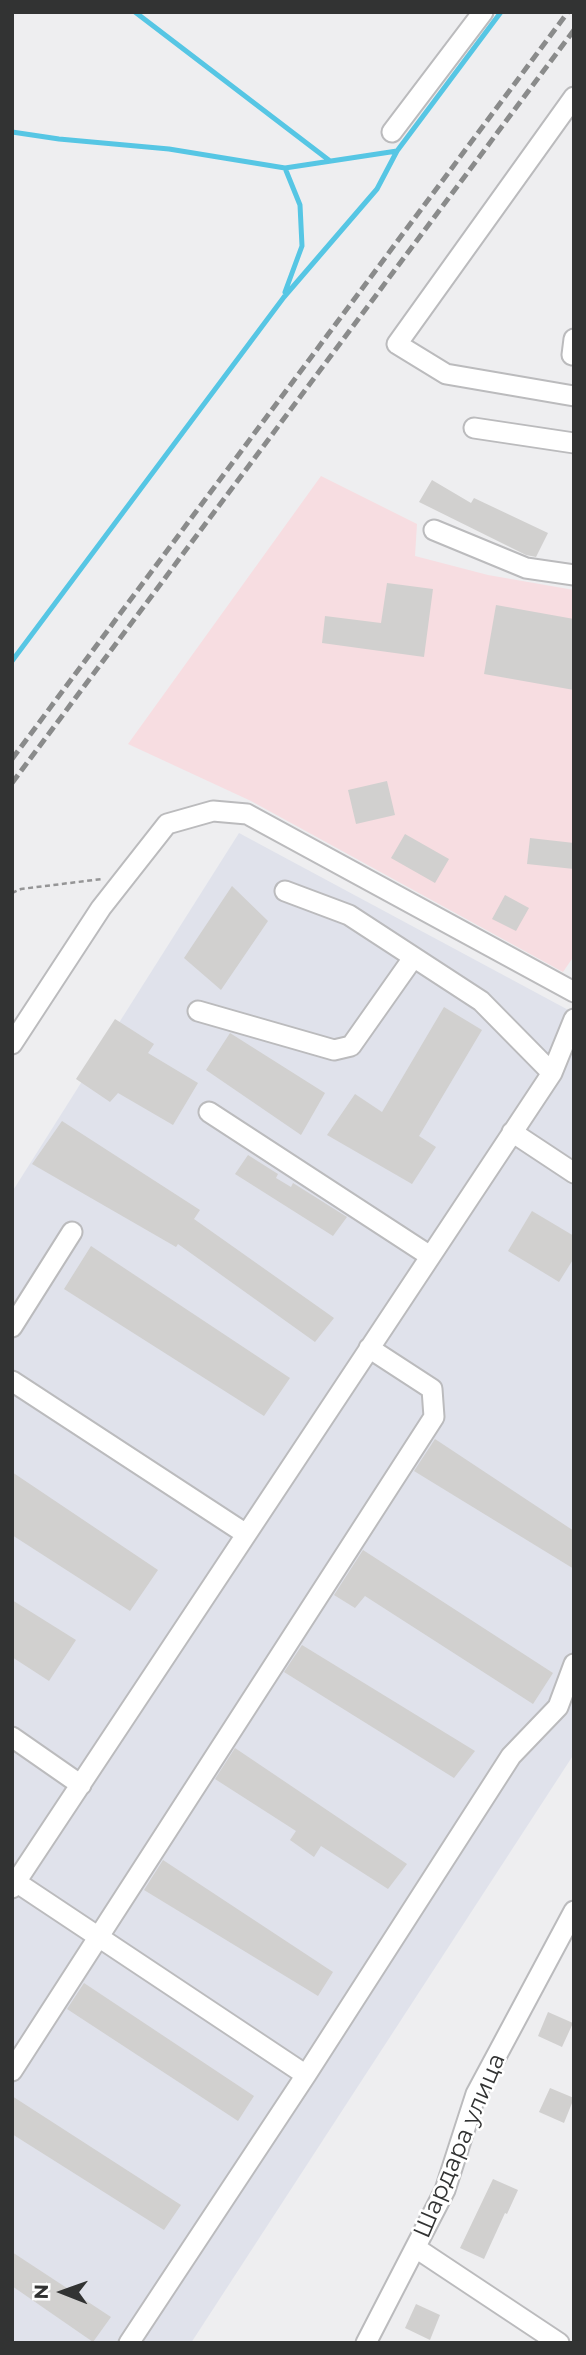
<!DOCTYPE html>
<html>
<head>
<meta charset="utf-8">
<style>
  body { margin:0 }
  #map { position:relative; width:586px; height:2355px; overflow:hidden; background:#eeeef0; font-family:Montserrat,sans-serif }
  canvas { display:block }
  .frame { position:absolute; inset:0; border:14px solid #323333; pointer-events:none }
  .north { position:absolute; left:28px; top:2257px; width:70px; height:70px; -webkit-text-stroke:5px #fff; paint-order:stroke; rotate:271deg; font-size:19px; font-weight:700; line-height:28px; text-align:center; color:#323333 }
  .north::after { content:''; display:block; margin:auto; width:24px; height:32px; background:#323333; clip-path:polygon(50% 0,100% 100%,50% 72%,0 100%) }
</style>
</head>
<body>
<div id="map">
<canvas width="586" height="2355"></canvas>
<div class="frame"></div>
<div class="north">N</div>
</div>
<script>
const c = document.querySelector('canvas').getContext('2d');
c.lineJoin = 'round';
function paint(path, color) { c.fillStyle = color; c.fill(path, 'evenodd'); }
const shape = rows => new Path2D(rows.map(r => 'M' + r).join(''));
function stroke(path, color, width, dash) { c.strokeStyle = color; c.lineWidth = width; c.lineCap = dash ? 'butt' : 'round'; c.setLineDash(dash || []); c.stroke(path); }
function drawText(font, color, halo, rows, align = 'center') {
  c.font = font + ' Montserrat,sans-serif'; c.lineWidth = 5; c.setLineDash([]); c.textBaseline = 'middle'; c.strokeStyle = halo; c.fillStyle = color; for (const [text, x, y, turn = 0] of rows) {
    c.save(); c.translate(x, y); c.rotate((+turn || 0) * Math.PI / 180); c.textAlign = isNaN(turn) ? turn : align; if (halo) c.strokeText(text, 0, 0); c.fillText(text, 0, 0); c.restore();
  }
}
const commercial = shape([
  [321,476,417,524,415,556,488,575,574,590,574,956,563,972,251,801,128,744]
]);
const built = shape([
  [239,833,574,1013,574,1754,191,2343,12,2343,12,1192]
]);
const stream = shape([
  [135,12,330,161],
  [12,132,59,139,169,149,285,168,397,151,501,12],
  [285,168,300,205,302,246,285,292],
  [12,661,284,297,377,189,397,151]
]);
const building = shape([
  [432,480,471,503,474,498,548,533,536,557,526,555,419,502],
  [387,583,433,589,424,657,322,643,325,616,381,623],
  [496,605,574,619,574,690,484,674],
  [387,781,395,815,356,824,348,790],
  [405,834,449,859,435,883,391,858],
  [530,838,574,843,574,869,527,864],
  [232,886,268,921,221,990,184,958],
  [505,895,529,908,516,931,492,919],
  [444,1007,482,1030,419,1136,436,1147,412,1184,327,1135,355,1094,382,1112],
  [115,1019,154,1044,148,1053,198,1083,173,1125,118,1093,110,1102,76,1079],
  [230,1033,325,1093,301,1135,206,1070],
  [62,1121,200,1210,194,1219,334,1318,315,1342,178,1244,176,1247,32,1164],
  [248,1155,278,1174,276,1178,291,1187,293,1183,347,1217,333,1236,235,1174],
  [532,1211,574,1236,574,1258,559,1282,508,1251],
  [91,1246,290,1378,264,1416,64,1289],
  [435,1439,574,1531,574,1569,414,1471],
  [12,1472,158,1570,130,1611,12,1535],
  [363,1550,553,1673,533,1704,365,1596,355,1608,334,1595],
  [12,1600,76,1640,49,1681,12,1657],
  [302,1645,475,1751,454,1778,284,1672],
  [235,1748,407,1864,388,1889,321,1846,314,1857,290,1840,296,1831,215,1779],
  [163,1860,333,1972,318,1996,144,1890],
  [84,1983,254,2096,238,2121,67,2009],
  [548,2012,573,2023,562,2047,538,2036],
  [550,2088,574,2098,564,2123,539,2112],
  [12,2096,181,2205,164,2230,12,2134],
  [493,2179,518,2190,507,2214,505,2213,484,2259,460,2248],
  [12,2252,111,2317,93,2342,12,2286],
  [416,2304,440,2315,430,2340,405,2328]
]);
const path = shape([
  [12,893,21,889,102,879]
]);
const minor = shape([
  [574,97,397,344,446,374,574,396],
  [392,132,483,12],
  [574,339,572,355,574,355],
  [474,428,574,443],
  [434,530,526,568,574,575],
  [285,891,349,915,481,1001,552,1073],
  [198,1011,334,1050,351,1046,413,958],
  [12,1044,101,908,167,824,213,811,247,814,574,992],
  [209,1112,430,1256],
  [512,1132,574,1173],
  [12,1327,72,1232],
  [12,1381,246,1534],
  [12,1737,81,1785],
  [16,1882,306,2075],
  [12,1888,552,1073,574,1019],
  [12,2071,434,1417,432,1389,369,1348],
  [416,2248,559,2343],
  [129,2343,306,2075,511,1756,558,1707,574,1664],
  [366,2343,445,2190,476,2094,574,1911]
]);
const rail = shape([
  [12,759,568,12],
  [12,783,574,30]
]);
const streetNames = [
  ["Шардара улица",460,2146,-67]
];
paint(commercial, '#f7dde1');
paint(built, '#e0e2eb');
stroke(stream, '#56c6e4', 5);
paint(building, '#d1d0cf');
stroke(minor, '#bbbbbd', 23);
stroke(path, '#959596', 2.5, [5, 3.5]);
stroke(minor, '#fff', 19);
stroke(rail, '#8a8b8b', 5, [10, 5]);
drawText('24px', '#323333', '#fff', streetNames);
</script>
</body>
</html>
